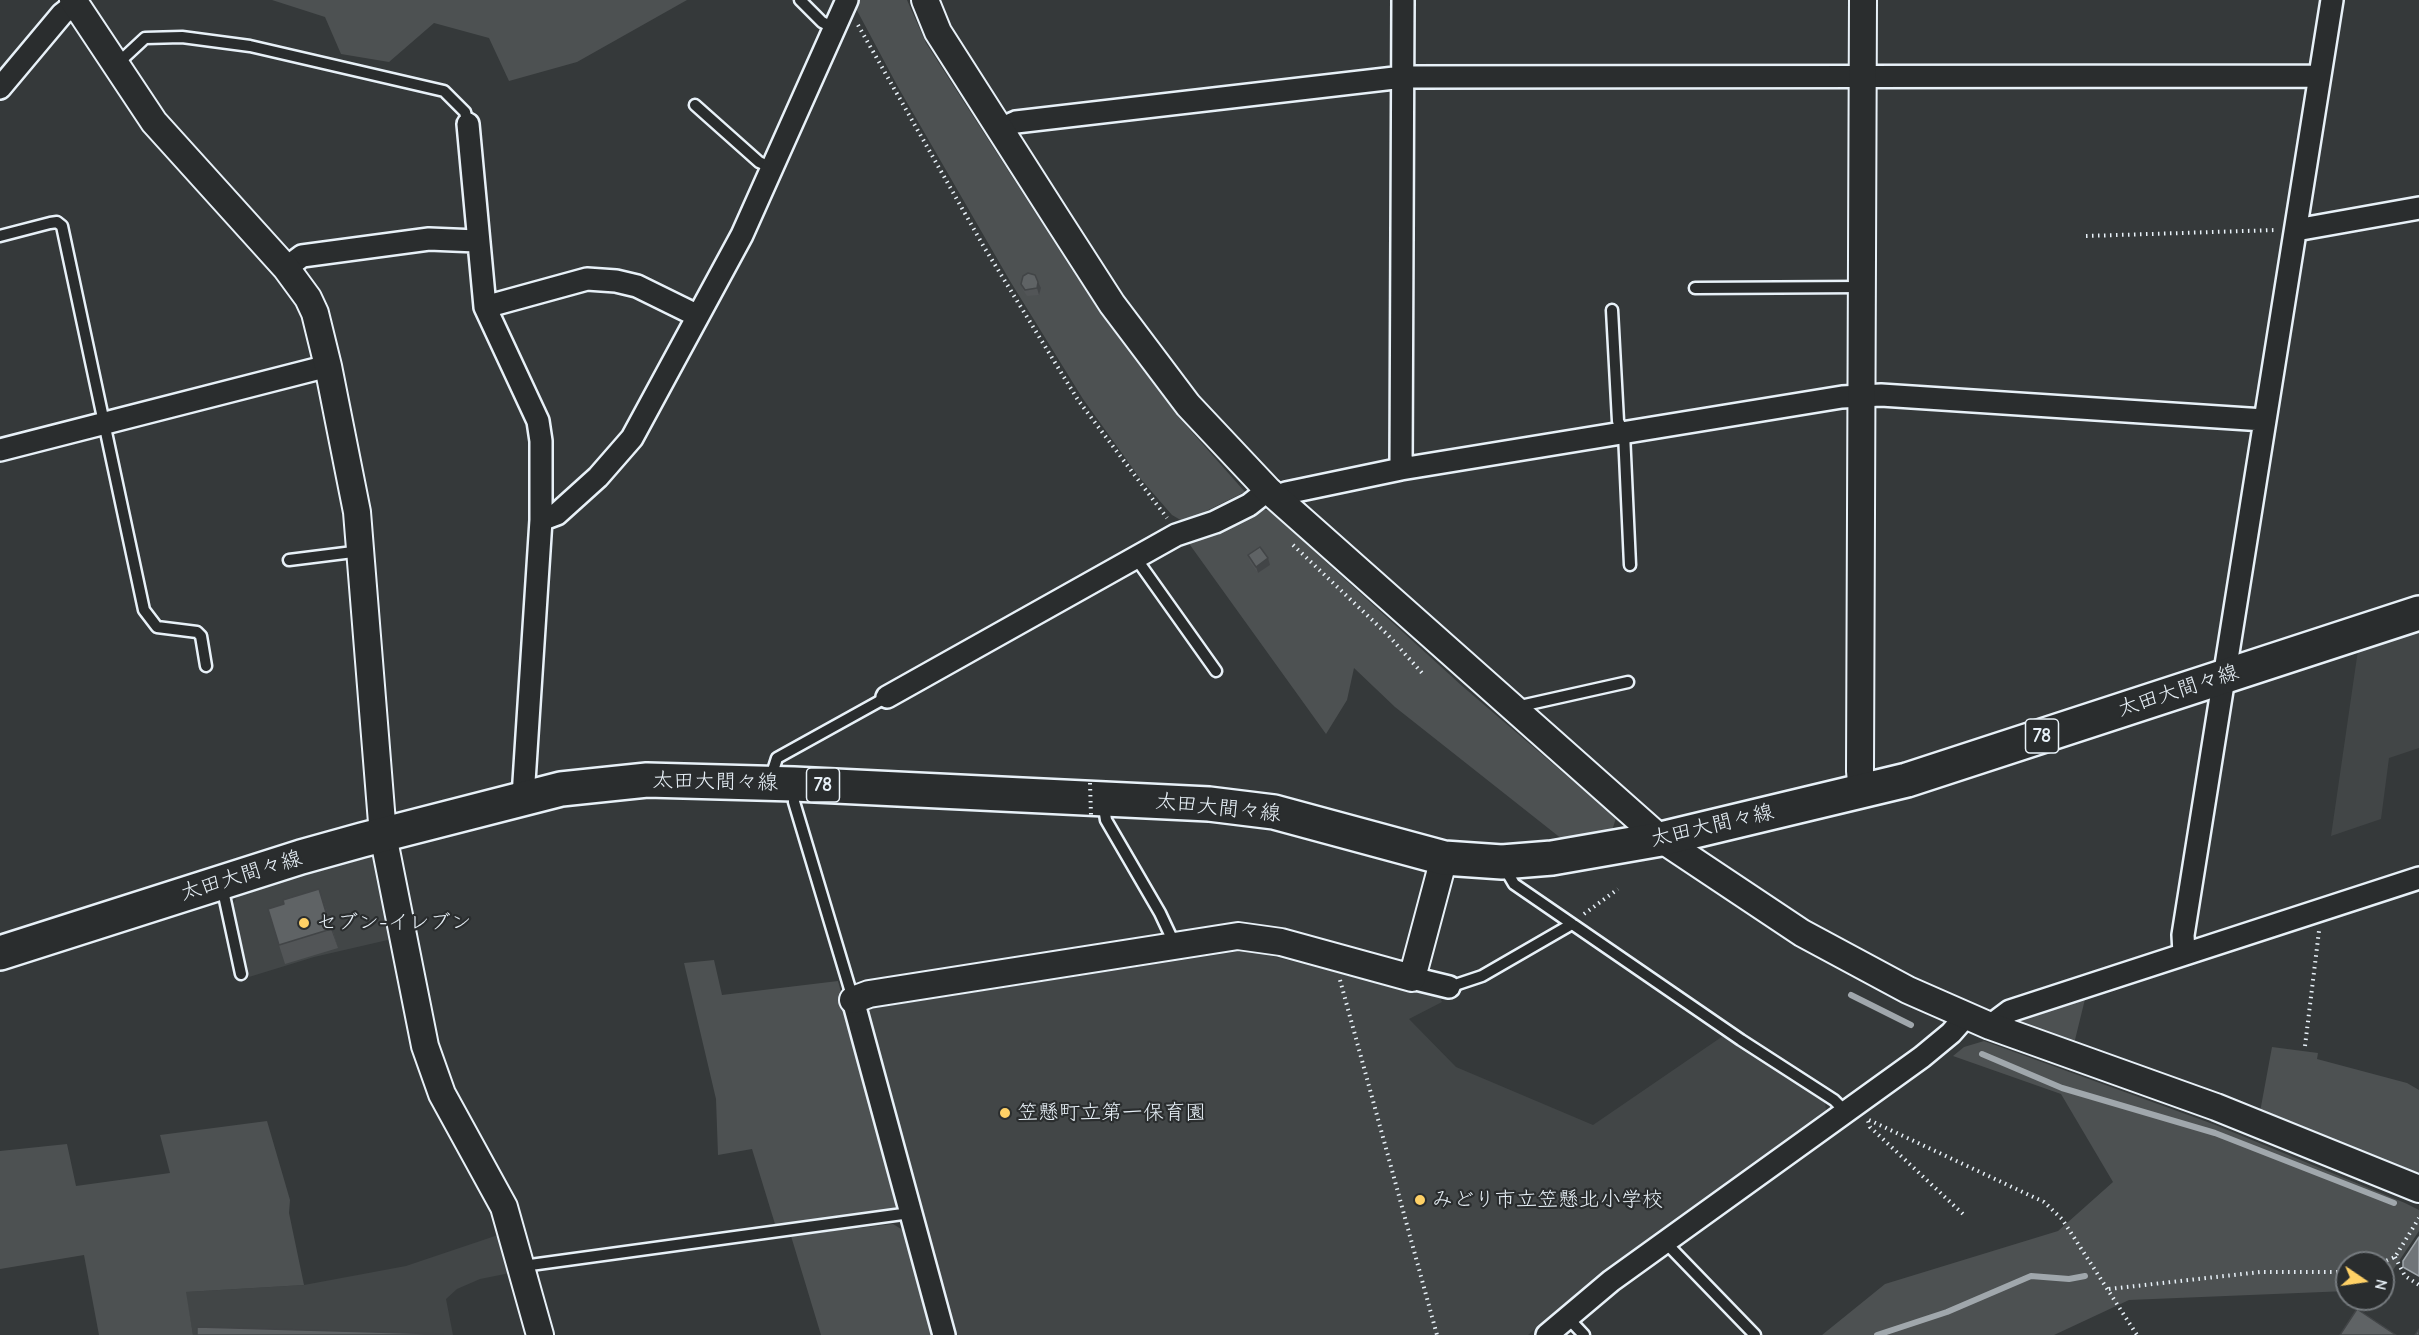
<!DOCTYPE html>
<html>
<head>
<meta charset="utf-8">
<style>
  body { margin:0 }
  #map { position:relative; width:2419px; height:1335px; overflow:hidden; background:#35393a; font-family:"Comic Neue",sans-serif }
  canvas { display:block }
  .north { position:absolute; left:2335px; top:1251px; width:60px; height:60px; box-sizing:border-box; background:#2a2d2e; border:2px solid #767b7f; border-radius:50%; rotate:103deg; font-size:16px; font-weight:700; line-height:24px; text-align:center; color:#e8f1f8 }
  .north::after { content:''; display:block; margin:auto; width:21px; height:27px; background:#ffd166; clip-path:polygon(50% 0,100% 100%,50% 72%,0 100%) }
</style>
</head>
<body>
<div id="map">
<canvas width="2419" height="1335"></canvas>
<div class="north">N</div>
</div>
<script>
const c = document.querySelector('canvas').getContext('2d');
c.lineJoin = 'round';
function paint(path, color) { c.fillStyle = color; c.fill(path, 'evenodd'); }
const shape = rows => new Path2D(rows.map(r => 'M' + r).join(''));
function stroke(path, color, width, dash) { c.strokeStyle = color; c.lineWidth = width; c.lineCap = dash ? 'butt' : 'round'; c.setLineDash(dash || []); c.stroke(path); }
function drawText(font, color, halo, rows, align = 'center') {
  c.font = font + ' "Comic Neue","Klee One",sans-serif'; c.lineWidth = 4.5; c.setLineDash([]); c.textBaseline = 'middle'; c.strokeStyle = halo; c.fillStyle = color; for (const [text, x, y, turn = 0] of rows) {
    c.save(); c.translate(x, y); c.rotate((+turn || 0) * Math.PI / 180); c.textAlign = isNaN(turn) ? turn : align; if (halo) c.strokeText(text, 0, 0); c.fillText(text, 0, 0); c.restore();
  }
}
const built = shape([
  [2419,630,2419,748,2389,758,2381,819,2331,836,2358,650],
  [367,852,376,860,392,939,314,957,249,977,233,904,240,892],
  [1248,950,1440,998,1442,1002,1409,1019,1456,1067,1593,1125,1723,1036,1825,1103,1826,1110,1596,1276,1528,1335,953,1335,867,1014,872,1008],
  [504,1233,515,1272,480,1279,457,1289,446,1299,453,1335,193,1335,185,1292,304,1285,406,1266]
]);
const green = shape([
  [272,0,687,0,577,62,509,81,489,38,434,23,389,62,341,54,325,17],
  [854,0,907,0,926,43,1076,276,1176,414,1245,492,1184,522,1172,515,1139,477,1083,399,1010,281,898,87,853,3],
  [1262,509,1270,511,1461,685,1616,818,1610,837,1567,843,1395,707,1354,668,1347,700,1326,734,1185,538,1215,532],
  [714,960,722,995,838,981,899,1203,893,1209,781,1226,775,1224,752,1149,718,1155,716,1099,684,963],
  [2086,995,2074,1044,2015,1022,2016,1019],
  [1984,1041,2213,1124,2405,1203,2419,1210,2419,1231,2383,1285,2383,1263,2347,1263,2347,1291,2129,1300,2054,1335,1822,1335,1885,1284,2058,1231,2113,1182,2061,1094,1953,1056,1964,1047],
  [2272,1047,2318,1053,2317,1059,2407,1083,2419,1090,2419,1179,2260,1112],
  [267,1121,290,1200,289,1213,304,1285,186,1292,193,1335,99,1335,84,1255,0,1269,0,1151,67,1144,76,1186,170,1173,160,1135],
  [893,1224,906,1232,934,1335,821,1335,791,1236]
]);
const water = shape([
  [2419,1237,2419,1276,2403,1267,2403,1261,2419,1237]
]);
const stream = shape([
  [1851,995,1911,1025],
  [1982,1054,2062,1088,2215,1133,2394,1203],
  [1877,1335,1947,1312,2031,1276,2069,1279,2085,1276]
]);
const path = shape([
  [858,25,984,247,1078,400,1167,518],
  [2086,236,2277,230],
  [1293,545,1388,635,1422,673],
  [1584,914,1618,889],
  [1340,980,1437,1335],
  [2305,1046,2319,931],
  [1869,1120,2044,1202,2062,1219,2137,1335],
  [1868,1121,1870,1127,1963,1214],
  [2395,1257,2405,1276,2419,1285],
  [2381,1263,2395,1257,2419,1218],
  [2109,1289,2260,1272,2347,1272]
]);
const service = shape([
  [800,0,822,22,834,28],
  [116,65,145,38,182,37,250,46,444,91,465,112,468,124],
  [695,105,759,162,772,168],
  [0,236,50,223,57,222,62,226,144,610,157,627,197,632,201,636,206,666],
  [1695,288,1861,287],
  [1612,310,1618,421,1624,433,1630,565],
  [1135,557,1216,671],
  [289,560,361,551],
  [1516,707,1628,682],
  [770,780,777,758,887,697],
  [794,787,794,802,853,999],
  [1103,801,1106,820,1160,913,1175,945],
  [1504,867,1514,884,1741,1040,1834,1100,1846,1112],
  [222,886,241,974],
  [1449,987,1482,976,1572,924],
  [1665,1242,1755,1335],
  [523,1266,910,1213],
  [1567,1317,1584,1335]
]);
const minor = shape([
  [0,88,62,14,75,4],
  [468,124,485,307,538,421,541,441,541,520,523,797],
  [1000,129,1016,122,1403,77,2319,76],
  [2296,230,2419,208],
  [286,268,302,256,429,239,477,241],
  [485,307,587,279,616,281,637,286,696,315],
  [0,450,328,366],
  [1401,469,1403,0],
  [1280,498,1286,493,1401,469,1842,397,1881,395,2264,420],
  [541,520,557,514,598,477,632,438,742,235,847,0],
  [887,697,1176,535,1215,522,1249,505,1268,490],
  [2184,954,2183,935,2332,0],
  [1412,978,1449,987],
  [853,1000,944,1335],
  [1990,1026,2010,1011,2419,878],
  [1547,1335,1611,1281,1922,1057,1951,1033,1966,1016]
]);
const tertiary = shape([
  [73,0,154,122,286,268,308,298,315,313,328,366,357,512,383,835,425,1046,442,1094,504,1207,540,1335],
  [925,0,938,32,1056,217,1112,304,1188,405,1268,490,1661,839,1802,933,1908,990,1990,1026,2216,1107,2419,1189],
  [1862,792,1860,771,1863,0],
  [853,1000,869,994,1238,936,1281,942,1412,978,1444,858]
]);
const primary = shape([
  [0,953,301,857,362,840,561,789,647,780,794,784,1209,804,1274,812,1444,858,1502,862,1552,858,1661,839,1907,780,2419,613]
]);
const pathBridge = shape([
  [1090,783,1091,815]
]);
const wall = shape([
  [1021,284,1041,288,1039,295,1027,296,1023,290],
  [1248,555,1270,565,1258,573,1250,562],
  [319,889,326,908,338,948,285,964,279,945,284,904]
]);
const shadedWall = shape([
  [1038,282,1041,288,1039,295,1037,288],
  [1268,558,1270,565,1258,573,1256,567],
  [319,889,326,908,338,948,331,929]
]);
const building = shape([
  [1028,273,1035,275,1038,282,1037,288,1025,290,1021,284,1023,276,1028,273],
  [1260,547,1268,558,1256,567,1248,555,1260,547],
  [319,889,331,929,279,945,268,909,284,904,283,900,319,889],
  [2357,1309,2396,1335,2340,1335,2357,1309],
  [197,1327,443,1334,443,1335,197,1335,197,1327],
  [2419,1329,2419,1335,2415,1335,2419,1329]
]);
const markers = [
  [304,923,6,"#ffd166"],
  [1005,1113,6,"#ffd166"],
  [1420,1200,6,"#ffd166"]
];
const shields = [
  [2042,736,33],
  [823,785,33]
];
const shieldNames = [
  ["78",2042,736],
  ["78",823,785]
];
const streetNames = [
  ["太田大間々線",2178,691,-18],
  ["太田大間々線",715,782,1],
  ["太田大間々線",1218,808,6],
  ["太田大間々線",1712,826,-13],
  ["太田大間々線",241,876,-17]
];
const poiNames = [
  ["セブン-イレブン",316,923],
  ["笠懸町立第一保育園",1017,1113],
  ["みどり市立笠懸北小学校",1432,1200]
];
paint(built, '#424647');
paint(green, '#4d5152');
paint(water, '#707579');
stroke(water, '#a0a7ac', 1.5);
stroke(stream, '#a0a7ac', 6);
stroke(service, '#e8f1f8', 15);
stroke(minor, '#e8f1f8', 26);
stroke(tertiary, '#e8f1f8', 30);
stroke(primary, '#e8f1f8', 38);
stroke(path, '#e8f1f8', 4, [1.5, 4.5]);
stroke(service, '#2a2d2e', 10);
stroke(minor, '#2a2d2e', 21);
stroke(tertiary, '#2a2d2e', 26);
stroke(primary, '#2a2d2e', 33);
stroke(pathBridge, '#e8f1f8', 4, [1.5, 4.5]);
paint(wall, '#525557');
paint(shadedWall, '#424547');
paint(building, '#5f6365');
stroke(building, '#424547', 1.5);
for (const [x, y, r, color] of markers) { const dot = new Path2D(); dot.arc(x, y, r, 0, 2 * Math.PI); c.fillStyle = color; c.fill(dot); stroke(dot, '#2a2d2e', 2); }
for (const [x, y, w] of shields) { const box = new Path2D(); box.roundRect(x - w / 2, y - 17, w, 34, 4.5); c.fillStyle = '#2a2d2e'; c.fill(box); stroke(box, '#e8f1f8', 1.5); }
drawText('bold 20px', '#e8f1f8', null, shieldNames);
drawText('21px', '#e8f1f8', '#2a2d2e', streetNames);
drawText('21px', '#e8f1f8', '#2a2d2e', poiNames, 'left');
</script>
</body>
</html>
